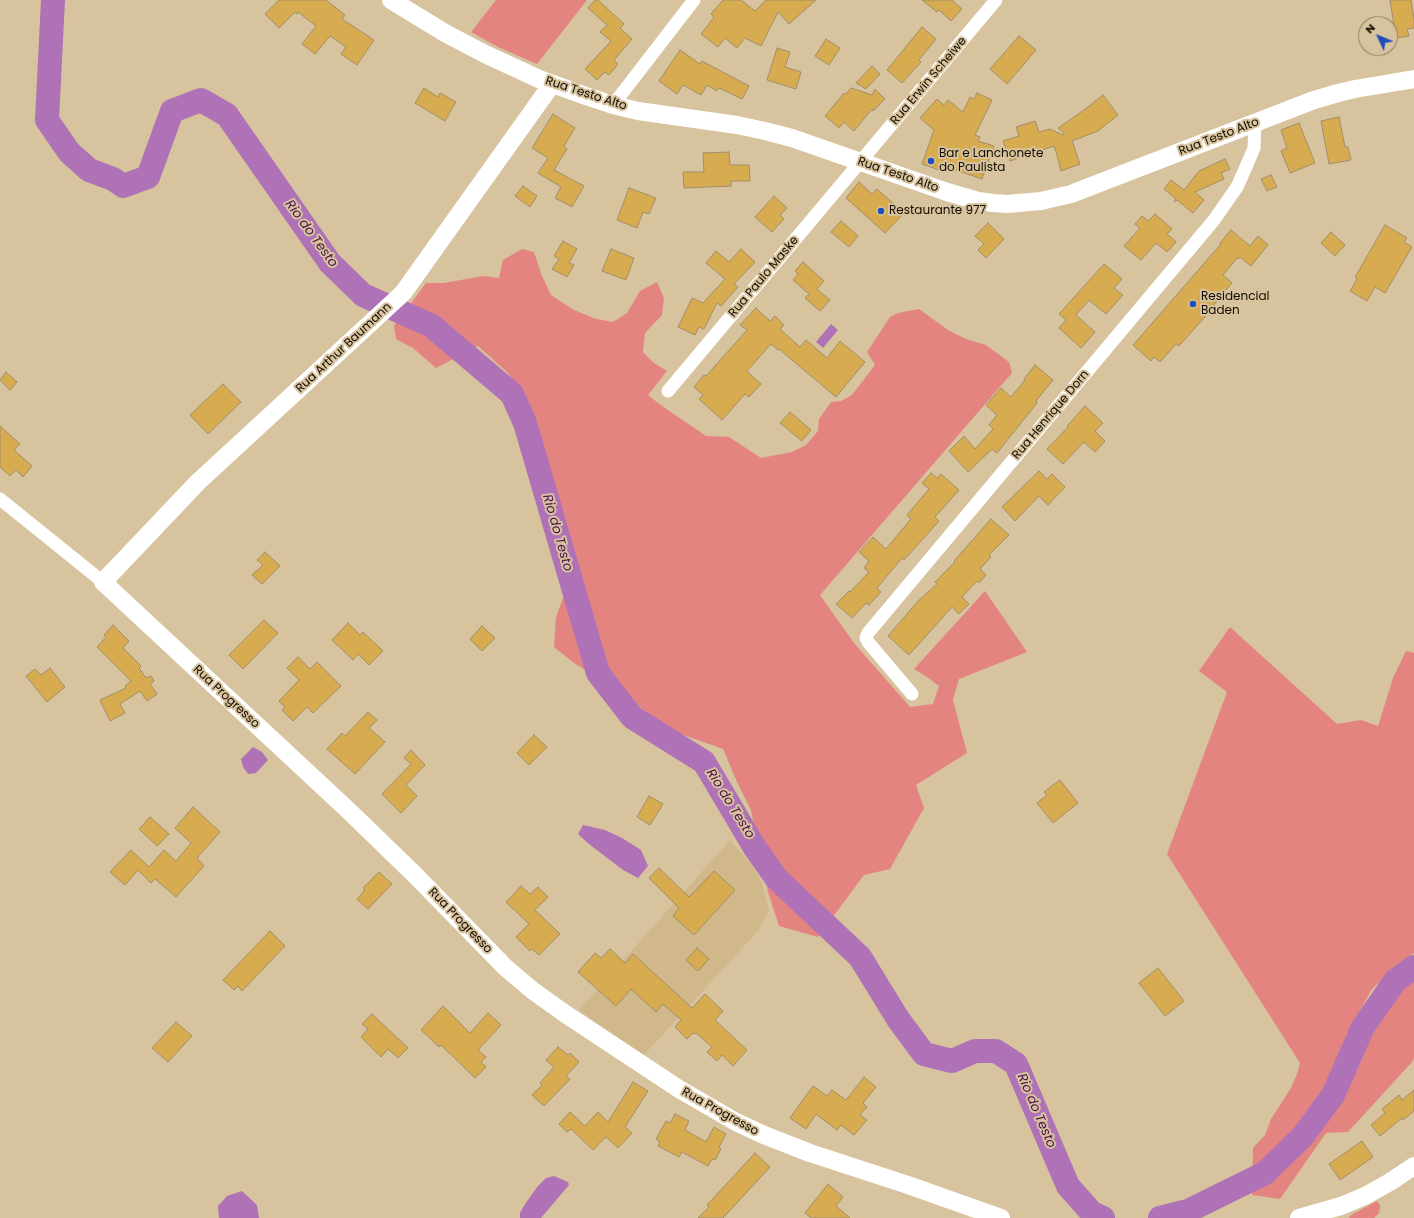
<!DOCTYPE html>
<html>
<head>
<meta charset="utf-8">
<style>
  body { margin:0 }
  #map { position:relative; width:1414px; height:1218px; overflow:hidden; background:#d7c39d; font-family:Poppins,sans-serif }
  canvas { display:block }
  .north { position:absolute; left:1358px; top:16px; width:40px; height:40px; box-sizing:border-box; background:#d7c39d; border:1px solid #88795f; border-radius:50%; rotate:314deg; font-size:11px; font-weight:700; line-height:16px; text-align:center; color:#120b01 }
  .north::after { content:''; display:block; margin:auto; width:14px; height:18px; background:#1e4ebb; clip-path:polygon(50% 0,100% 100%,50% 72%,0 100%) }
</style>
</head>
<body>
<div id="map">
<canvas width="1414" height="1218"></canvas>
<div class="north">N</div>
</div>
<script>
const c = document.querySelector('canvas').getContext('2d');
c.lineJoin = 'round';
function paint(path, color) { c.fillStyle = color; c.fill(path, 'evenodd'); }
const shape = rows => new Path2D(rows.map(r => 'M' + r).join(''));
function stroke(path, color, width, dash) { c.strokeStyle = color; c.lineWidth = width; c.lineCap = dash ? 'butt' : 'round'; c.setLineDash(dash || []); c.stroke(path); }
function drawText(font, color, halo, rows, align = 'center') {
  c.font = font + ' Poppins,sans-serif'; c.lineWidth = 4; c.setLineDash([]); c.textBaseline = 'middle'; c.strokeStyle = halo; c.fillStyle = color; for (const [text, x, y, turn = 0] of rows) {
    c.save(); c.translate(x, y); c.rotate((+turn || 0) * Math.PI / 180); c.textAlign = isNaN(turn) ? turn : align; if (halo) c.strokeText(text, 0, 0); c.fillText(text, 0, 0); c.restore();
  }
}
const built = shape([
  [730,840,752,866,762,883,769,911,758,931,644,1055,579,1010]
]);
const green = shape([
  [496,0,587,0,537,64,498,47,471,32],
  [522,249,534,252,542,276,551,295,574,310,596,319,613,322,627,313,640,291,657,282,664,298,662,315,645,333,643,352,654,363,667,371,648,395,662,406,706,436,729,437,761,458,792,452,806,445,818,431,819,419,831,402,841,401,852,395,875,365,867,352,890,317,898,313,919,309,948,330,966,339,986,345,1009,362,1012,373,820,595,854,643,910,707,933,704,939,686,927,677,914,669,985,591,1027,652,959,679,953,700,967,753,916,785,924,808,890,869,864,875,818,937,779,926,768,892,751,810,737,782,723,749,678,733,647,713,624,694,574,663,554,647,556,617,576,564,548,472,534,417,508,373,478,346,436,368,413,348,396,339,394,326,426,283,444,283,483,276,499,278,503,260],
  [1230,627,1337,724,1361,720,1378,726,1393,678,1406,651,1414,653,1414,953,1372,989,1360,1011,1414,972,1414,1058,1412,1062,1348,1132,1326,1133,1280,1199,1252,1195,1253,1148,1265,1135,1271,1119,1291,1088,1297,1074,1300,1063,1167,854,1227,692,1199,671],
  [1377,1201,1380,1205,1379,1213,1374,1218,1349,1218,1351,1215]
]);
const water = shape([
  [831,324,838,330,823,348,816,342],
  [253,747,262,752,268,760,256,773,248,774,243,767,241,759],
  [583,825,605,830,622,838,641,850,648,866,638,878,623,870,589,844,578,834],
  [554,1176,568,1182,569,1185,541,1218,520,1218,520,1213,525,1204,538,1186,546,1178],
  [242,1191,257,1205,259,1218,219,1218,218,1206,227,1196]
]);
const river = shape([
  [53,0,47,120,69,152,89,170,113,179,123,186,148,177,172,111,201,100,227,115,330,263,363,295,432,326,512,394,525,423,598,673,632,717,704,762,755,848,777,879,860,957,898,1019,924,1054,952,1061,975,1051,996,1051,1016,1064,1068,1186,1092,1213,1103,1218],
  [1160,1218,1188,1211,1265,1173,1303,1136,1333,1095,1363,1027,1395,981,1414,967]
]);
const building = shape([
  [279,0,326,0,345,15,342,19,374,40,357,65,341,54,346,47,330,36,315,54,302,44,316,26,298,12,297,14,295,12,279,28,265,14,279,0],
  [595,0,598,0,624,24,620,28,632,39,614,60,618,64,609,75,605,72,597,80,585,69,611,41,600,32,607,25,588,8,595,0],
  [723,0,741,0,755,11,766,0,816,0,789,24,778,12,761,46,745,38,737,48,725,38,718,47,701,34,714,17,711,14,723,0],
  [922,0,952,0,962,9,951,21,939,10,937,12,922,0],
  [1390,0,1411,0,1414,19,1414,28,1407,29,1409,36,1396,38,1390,0],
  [922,27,936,39,919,60,921,62,902,83,887,70,922,27],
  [1019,36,1036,50,1007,84,990,69,1019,36],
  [826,39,840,48,829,65,815,56,826,39],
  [777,48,790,52,785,67,801,72,796,89,767,80,777,48],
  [680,50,700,64,702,61,749,86,742,99,719,88,717,91,707,85,701,95,683,85,677,94,659,81,680,50],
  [872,66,880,74,866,89,856,83,872,66],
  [424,88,438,97,440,93,456,102,445,121,415,103,424,88],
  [851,88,872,95,875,89,885,99,873,111,872,109,854,131,844,122,839,128,825,116,844,93,846,94,851,88],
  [977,93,992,100,975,135,980,137,978,141,994,146,982,179,947,167,945,172,922,164,934,130,920,118,937,99,944,105,948,100,963,112,970,97,974,99,977,93],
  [1103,95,1118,115,1098,131,1072,141,1080,164,1061,171,1055,148,1054,148,1054,146,1010,161,1003,141,1019,136,1016,127,1035,121,1039,132,1050,129,1063,135,1064,133,1058,128,1084,110,1103,95],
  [553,114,575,128,564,146,567,149,554,170,584,186,572,207,555,198,561,187,538,173,548,158,532,148,553,114],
  [1339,117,1345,147,1348,147,1351,160,1329,164,1321,121,1339,117],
  [1299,123,1315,163,1290,173,1281,151,1287,148,1281,130,1299,123],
  [729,152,730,165,749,165,750,181,731,181,731,186,684,188,683,172,704,172,703,153,729,152],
  [1225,159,1230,169,1221,173,1224,179,1195,192,1204,200,1193,213,1177,200,1174,202,1176,199,1164,189,1171,180,1184,190,1199,171,1225,159],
  [1271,175,1277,187,1267,191,1261,179,1271,175],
  [859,182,872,194,877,189,904,213,885,233,846,198,859,182],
  [523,186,537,196,530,207,515,196,523,186],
  [629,188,656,198,649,214,643,212,637,228,617,220,629,188],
  [774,196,787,208,780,215,784,219,772,232,755,217,774,196],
  [1155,214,1172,229,1167,234,1176,242,1167,252,1156,243,1141,260,1124,246,1140,228,1135,224,1142,216,1148,221,1155,214],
  [841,221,858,236,849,247,831,232,841,221],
  [988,223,1004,239,986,258,978,250,984,244,975,236,988,223],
  [1385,225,1407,238,1404,242,1412,247,1385,293,1375,287,1367,301,1350,291,1357,279,1355,277,1385,225],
  [1231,230,1250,246,1258,236,1268,245,1251,266,1240,257,1238,259,1237,258,1223,275,1232,283,1212,307,1213,308,1179,346,1176,344,1160,362,1154,357,1151,361,1133,345,1221,244,1220,243,1231,230],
  [1331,232,1345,245,1335,256,1321,243,1331,232],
  [563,241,577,249,569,263,574,265,567,277,552,269,559,259,554,256,563,241],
  [611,249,634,258,626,280,602,271,611,249],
  [741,249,755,262,734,284,738,287,721,306,717,303,704,329,699,327,695,335,678,327,692,298,703,303,725,279,706,263,716,251,729,262,741,249],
  [803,262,824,281,817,289,830,300,820,311,805,298,809,294,793,280,798,274,795,271,803,262],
  [1104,264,1122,279,1114,288,1123,295,1106,314,1089,300,1076,315,1095,332,1081,348,1059,328,1066,320,1059,314,1104,264],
  [756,308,770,321,775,316,784,325,780,329,800,347,806,340,827,358,840,341,865,362,836,397,779,349,778,350,771,344,747,371,761,384,749,397,745,394,722,420,699,399,703,395,694,387,704,375,706,376,747,330,740,325,756,308],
  [1035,365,1053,380,1036,401,1037,403,997,453,992,449,968,472,949,451,964,436,975,449,993,429,989,425,997,415,986,405,1001,388,1011,397,1025,380,1024,379,1035,365],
  [6,372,17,382,10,390,0,380,6,372],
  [223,384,241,402,208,434,190,415,223,384],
  [1085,406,1103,423,1095,431,1105,441,1095,452,1084,442,1063,464,1047,449,1068,427,1067,426,1085,406],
  [790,412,811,430,802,441,780,423,790,412],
  [0,426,20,444,14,450,32,466,23,477,16,470,10,476,0,467,0,426],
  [1039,471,1047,479,1052,474,1065,487,1048,505,1039,496,1015,521,1002,507,1039,471],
  [931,473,937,478,941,474,959,490,935,517,939,521,904,560,902,558,877,588,881,592,869,605,866,603,852,618,836,604,849,591,850,592,869,572,864,568,869,561,859,552,873,537,886,549,911,519,907,515,929,489,922,483,931,473],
  [991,519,1009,535,989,555,991,557,980,569,986,575,979,583,977,581,962,597,969,604,959,614,952,607,909,655,888,636,918,601,937,584,935,582,955,562,954,561,991,519],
  [265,552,280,566,262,584,252,575,263,565,257,560,265,552],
  [264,620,278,633,243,669,229,655,264,620],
  [348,623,360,635,363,632,383,651,369,665,358,654,353,660,332,640,348,623],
  [113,625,129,641,123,648,141,666,139,668,146,678,151,676,154,681,150,684,157,694,147,701,140,691,120,704,125,713,110,721,100,700,126,688,125,686,131,681,97,647,106,637,104,635,113,625],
  [482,626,495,638,482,651,470,639,482,626],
  [298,657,310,669,317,662,341,686,313,713,307,707,293,721,282,710,285,707,279,701,299,680,287,668,298,657],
  [50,668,65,687,47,702,26,676,35,669,41,675,50,668],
  [368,712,377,720,369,728,385,742,355,774,327,749,342,733,345,736,368,712],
  [534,735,547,747,529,765,517,753,534,735],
  [411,750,425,765,406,785,417,796,401,813,382,794,411,764,404,758,411,750],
  [1060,780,1078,803,1053,823,1037,803,1047,795,1044,792,1060,780],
  [649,796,663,804,650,825,637,817,649,796],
  [193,807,220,832,197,858,204,866,176,897,155,879,151,883,138,870,125,885,110,872,131,850,149,867,164,850,176,861,191,843,175,828,193,807],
  [150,817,169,834,157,846,139,829,150,817],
  [659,868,689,897,714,871,735,890,694,935,673,916,679,908,649,878,659,868],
  [379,872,392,884,368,909,357,899,365,890,363,888,379,872],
  [521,886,530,894,538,887,548,897,535,910,560,934,539,955,532,949,530,951,516,937,529,924,506,902,521,886],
  [270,931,285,946,242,991,238,986,234,990,223,980,270,931],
  [697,948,709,959,698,971,686,960,697,948],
  [610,949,625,963,633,954,692,1008,705,994,723,1011,715,1020,747,1050,733,1066,722,1055,717,1061,707,1052,712,1047,696,1033,695,1034,693,1033,687,1039,675,1027,681,1020,663,1004,656,1012,631,989,616,1006,578,972,595,953,601,958,610,949],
  [1158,968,1184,1001,1165,1016,1139,983,1158,968],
  [443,1006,470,1033,488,1013,501,1025,478,1050,486,1057,481,1062,486,1067,475,1078,441,1045,439,1047,421,1030,443,1006],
  [372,1014,408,1048,398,1058,388,1049,381,1057,361,1037,368,1029,362,1024,372,1014],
  [176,1022,192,1036,168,1062,152,1048,176,1022],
  [558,1047,568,1055,570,1053,579,1062,566,1076,570,1079,544,1106,532,1095,542,1085,540,1083,554,1067,546,1060,558,1047],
  [864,1077,876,1087,863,1103,867,1107,860,1115,867,1120,854,1135,841,1125,837,1130,816,1114,806,1129,790,1118,813,1086,827,1096,832,1090,846,1100,864,1077],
  [633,1082,648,1091,625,1127,632,1133,618,1148,606,1137,593,1150,571,1129,567,1132,559,1124,570,1112,585,1126,598,1112,608,1122,633,1082],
  [1414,1090,1414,1111,1403,1120,1402,1118,1380,1136,1371,1125,1385,1113,1382,1109,1399,1095,1402,1100,1414,1090],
  [675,1114,689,1121,685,1130,706,1142,714,1127,726,1134,719,1147,721,1149,715,1160,712,1159,708,1166,682,1152,679,1157,658,1146,660,1142,656,1139,666,1121,670,1123,675,1114],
  [1362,1141,1373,1157,1340,1180,1329,1164,1362,1141],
  [755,1153,770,1167,723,1218,698,1218,709,1207,707,1205,755,1153],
  [828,1184,843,1197,836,1206,850,1218,811,1218,805,1213,828,1184]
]);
const street = shape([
  [613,105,694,0],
  [668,391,996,0],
  [0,499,103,582],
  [912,694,868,642,866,638,868,633,1214,220,1237,187,1246,167,1254,148,1255,123]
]);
const secondary = shape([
  [391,0,445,33,485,54,539,79,583,95,613,105,638,111,737,125,765,131,792,138,947,192,978,201,993,203,1007,204,1041,201,1071,194,1314,100,1338,93,1355,89,1414,79],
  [552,84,403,293,198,482,103,582,349,811,415,875,505,967,532,990,564,1013,679,1089,736,1122,764,1135,810,1153,908,1185,1001,1218],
  [1299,1218,1341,1206,1365,1196,1390,1182,1414,1166]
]);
const markers = [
  [931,161,4,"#1e4ebb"],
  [881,211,4,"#1e4ebb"],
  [1193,304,4,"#1e4ebb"]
];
const streetNames = [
  ["Rua Erwin Scheiwe",929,81,-50],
  ["Rua Testo Alto",586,94,18],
  ["Rua Testo Alto",1219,137,-21],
  ["Rua Testo Alto",898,175,19],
  ["Rua Paulo Maske",764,277,-50],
  ["Rua Arthur Baumann",344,348,-43],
  ["Rua Henrique Dorn",1051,415,-50],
  ["Rua Progresso",226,697,43],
  ["Rua Progresso",460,921,46],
  ["Rua Progresso",720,1112,29]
];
const poiNames = [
  ["Bar e Lanchonete",939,154],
  ["do Paulista",939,168],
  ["Restaurante 977",889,211],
  ["Residencial",1201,297],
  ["Baden",1201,311]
];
const waterNames = [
  ["Rio do Testo",311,234,54],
  ["Rio do Testo",557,533,74],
  ["Rio do Testo",730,804,58],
  ["Rio do Testo",1036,1111,67]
];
paint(built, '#d0b88b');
paint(green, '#e48480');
paint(water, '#af72b6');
stroke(river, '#af72b6', 24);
paint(building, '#d7ab50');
stroke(building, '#a18e6a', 1);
stroke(street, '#fff', 13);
stroke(secondary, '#fff', 18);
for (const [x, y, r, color] of markers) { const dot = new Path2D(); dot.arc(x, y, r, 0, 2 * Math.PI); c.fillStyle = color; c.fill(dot); stroke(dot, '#d7c39d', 1.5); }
drawText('12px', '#120b01', '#d7c39d', streetNames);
drawText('12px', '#120b01', '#d7c39d', poiNames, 'left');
drawText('italic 13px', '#480e4f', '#d7c39d', waterNames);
</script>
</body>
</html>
